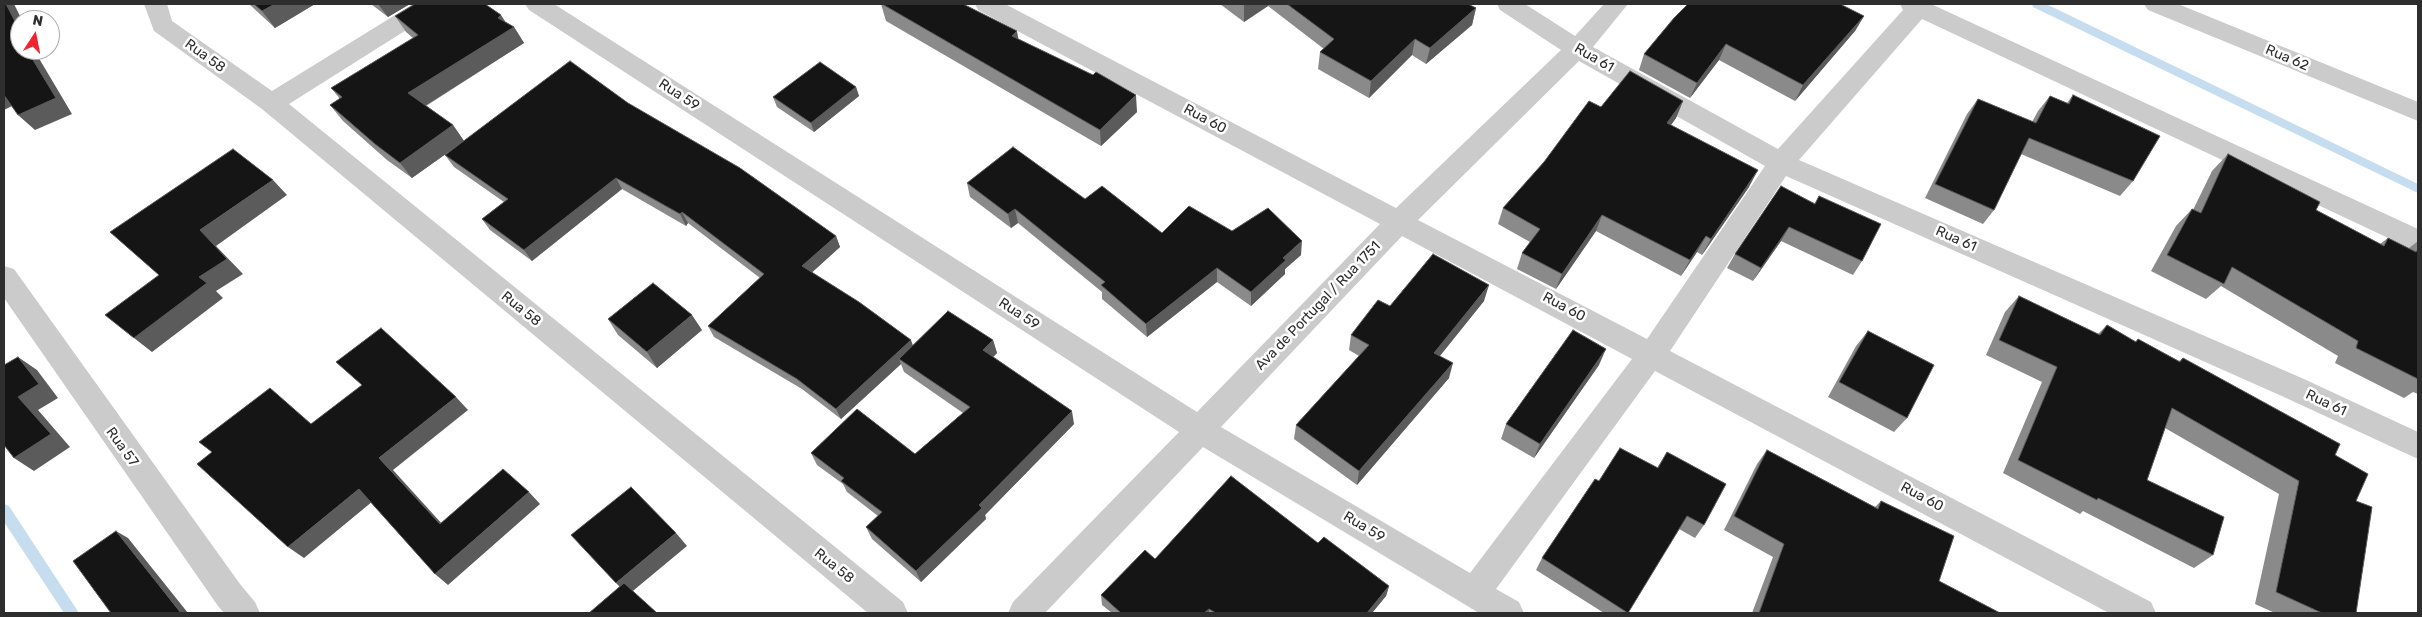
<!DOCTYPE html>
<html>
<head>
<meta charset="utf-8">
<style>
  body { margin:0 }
  #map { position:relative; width:2422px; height:617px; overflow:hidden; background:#fff; font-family:Rubik,sans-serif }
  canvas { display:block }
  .frame { position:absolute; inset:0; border:5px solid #2e2e2e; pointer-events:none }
  .north { position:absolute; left:10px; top:10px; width:50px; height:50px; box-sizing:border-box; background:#fff; border:1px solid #ababab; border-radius:50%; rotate:11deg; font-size:14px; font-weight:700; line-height:20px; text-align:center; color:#2e2e2e }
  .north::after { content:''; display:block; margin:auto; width:18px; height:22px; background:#f2222e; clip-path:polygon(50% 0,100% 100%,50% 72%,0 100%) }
</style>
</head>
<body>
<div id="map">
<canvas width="2422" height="617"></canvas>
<div class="frame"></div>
<div class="north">N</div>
</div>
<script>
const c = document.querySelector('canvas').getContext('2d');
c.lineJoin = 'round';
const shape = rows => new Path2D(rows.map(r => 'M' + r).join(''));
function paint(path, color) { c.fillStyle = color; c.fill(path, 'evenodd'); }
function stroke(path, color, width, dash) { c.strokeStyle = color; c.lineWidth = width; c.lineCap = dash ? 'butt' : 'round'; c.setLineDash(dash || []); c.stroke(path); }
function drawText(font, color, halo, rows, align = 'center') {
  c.font = font + ' Rubik,sans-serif'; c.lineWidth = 5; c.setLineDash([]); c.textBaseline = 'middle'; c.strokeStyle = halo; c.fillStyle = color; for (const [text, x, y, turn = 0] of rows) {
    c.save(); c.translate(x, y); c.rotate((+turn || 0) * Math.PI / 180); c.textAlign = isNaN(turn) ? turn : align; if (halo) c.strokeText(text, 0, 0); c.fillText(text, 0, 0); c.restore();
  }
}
const stream = shape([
  [2032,4,2046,4,2418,184,2418,193,2033,7,2032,4],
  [4,504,9,506,79,613,64,613,4,522,4,504]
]);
const minor = shape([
  [144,4,167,4,172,21,272,91,413,4,441,4,438,10,289,104,903,602,908,613,868,613,262,109,154,31,144,4],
  [525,4,554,4,1197,412,1380,224,978,10,975,4,1005,4,1396,208,1561,50,1500,10,1497,4,1525,4,1575,36,1604,4,1628,4,1593,47,1778,149,1903,10,1900,4,1931,4,2418,229,2418,252,1922,19,1799,160,2304,379,2418,432,2418,459,2284,397,1786,176,1670,351,2151,602,2156,613,2109,613,1655,371,1496,589,1519,602,1524,613,1479,613,1203,447,1045,613,1008,613,1013,602,1179,432,529,10,525,4],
  [1579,61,1765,166,1647,339,1418,220,1579,61],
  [1402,236,1632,359,1470,573,1221,427,1402,236],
  [2144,4,2178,4,2418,102,2418,121,2148,10,2144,4],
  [4,266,14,269,240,584,255,602,260,613,224,613,218,606,4,298,4,266]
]);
const wall = shape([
  [249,4,315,4,275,28],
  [371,4,410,4,388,17],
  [881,4,963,4,1019,40,1137,112,1101,146,886,21],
  [1220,4,1468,4,1476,8,1472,25,1426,64,1412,55,1369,98,1318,69,1320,52,1324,49,1268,6,1244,22],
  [395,16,506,22,514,27,524,43,426,106,453,125,464,141,412,178,387,160,343,121,330,105,340,99,331,88,413,38,406,32],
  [1864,16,1855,31,1795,101,1719,60,1690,98,1639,70,1644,54],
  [856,87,859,96,814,132,777,107,773,97],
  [2073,95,2133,181,2120,196,2021,154,1994,210,1983,224,1925,198,1967,114,1978,99,2032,122,2038,111,2050,96,2067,103],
  [1683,101,1676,118,1671,125,1749,187,1702,255,1697,252,1681,276,1596,231,1556,289,1517,269,1522,253,1530,242,1498,224,1503,208,1601,107],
  [628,103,836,236,840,247,812,272,913,346,993,340,997,353,993,357,1074,424,985,515,986,519,921,582,872,539,866,527,878,516,847,492,843,484,817,465,811,453,915,454,963,413,904,372,901,364,841,419,802,389,714,337,708,326,760,278,688,223,686,226,622,189,532,261,490,230,482,219,504,202,454,167,445,155],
  [2228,154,2316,210,2380,244,2388,238,2409,248,2418,241,2418,394,2413,392,2404,398,2335,363,2338,356,2221,286,2206,299,2151,271,2176,226,2192,209,2193,210,2212,171],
  [967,183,1085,199,1162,233,1232,231,1301,255,1285,269,1285,274,1251,306,1217,282,1147,337,1102,299,1102,292,1018,223,1011,228,970,197],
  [1781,186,1862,261,1853,275,1781,241,1753,281,1727,268,1735,254],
  [2019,296,2098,334,2107,325,2135,342,2138,339,2179,361,2183,358,2335,455,2356,501,2356,613,2275,613,2255,604,2279,494,2165,428,2147,480,2213,555,2194,568,2083,511,2080,514,2003,473,2042,382,1986,355,2005,312],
  [1484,301,1440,356,1449,378,1357,485,1294,439,1296,425,1359,356,1349,350,1351,335,1390,306],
  [608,319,702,330,657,368,618,335],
  [1868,331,1907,418,1894,432,1828,397,1856,346],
  [1599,365,1534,458,1501,439,1506,424],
  [1767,450,1875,507,1881,501,1939,581,2000,613,1752,613,1773,557,1724,530,1757,464],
  [1667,452,1704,525,1695,538,1679,529,1627,613,1604,613,1536,570,1542,558,1599,481,1657,468],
  [1318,543,1389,586,1386,596,1372,613,1112,613,1102,605,1101,595,1155,559]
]);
const shadedWall = shape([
  [6,4,14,4,22,20,20,20,20,39,13,27],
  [275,4,315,4,275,28,262,11],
  [378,4,410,4,388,17],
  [1246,4,1268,4,1268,6,1244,22,1244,5],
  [1476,8,1472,25,1426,64,1430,48],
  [501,15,510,29,514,27,524,43,420,109,408,93],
  [1864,16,1855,31,1795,101,1803,85],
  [1017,31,1020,48,1012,36],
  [1415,39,1412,55,1369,98,1371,81],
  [1726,44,1719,60,1690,98,1697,83],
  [27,50,34,50,72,114,35,130,18,115],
  [856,87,859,96,814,132,811,123],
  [4,93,16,104,4,110],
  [1136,95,1137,112,1101,146,1100,130],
  [1683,101,1676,118,1660,140,1667,123],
  [453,125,464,141,412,178,400,163],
  [1758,170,1749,187,1702,255,1711,239],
  [616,178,622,189,532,261,524,250],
  [273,180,287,195,216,246,243,274,216,291,223,298,152,352,134,338,200,230],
  [1015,209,1018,223,1011,228,1008,214],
  [682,212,688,223,686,226,680,214],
  [1602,215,1596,231,1556,289,1562,274],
  [1789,227,1781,241,1753,281,1761,268],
  [836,236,840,247,807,277,802,266],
  [1706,236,1697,252,1681,276,1690,260],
  [1302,241,1301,255,1285,269,1285,274,1251,306,1251,292,1283,258],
  [1217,268,1217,282,1147,337,1146,324],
  [1489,285,1484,301,1430,368,1434,353],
  [692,315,702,330,657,368,647,352],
  [911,340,915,351,899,359,901,364,841,419,836,409],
  [993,340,997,353,987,363,983,350],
  [1606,349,1599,365,1534,458,1540,444],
  [18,357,37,370,58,398,38,410,70,447,34,471,14,458,18,397],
  [1453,363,1449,378,1357,485,1359,471],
  [456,397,468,410,393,470,453,536,440,524,379,458],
  [1072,411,1074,424,985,515,986,519,921,582,916,571,979,505],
  [359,489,373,501,304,558,288,547],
  [529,492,540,504,448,585,435,574],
  [116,531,128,538,188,613,181,613],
  [676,533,687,546,628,595,616,583],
  [1389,586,1386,596,1372,613,1367,613],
  [1209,609,1209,613,1204,613]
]);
const building = shape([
  [4,4,6,4,17,25,13,27,20,39,20,50,27,50,56,98,18,115,4,95,4,4],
  [254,4,275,4,262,11,254,4],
  [415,4,485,4,501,15,498,18,514,27,408,93,453,125,400,163,375,144,330,105,342,97,331,88,418,35,395,16,415,4],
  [882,4,963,4,1017,31,1012,36,1093,75,1096,72,1136,95,1100,130,882,4],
  [1287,4,1468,4,1476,8,1430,48,1415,39,1371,81,1320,52,1334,39,1287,4],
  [1688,4,1840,4,1864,16,1803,85,1726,44,1697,83,1644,54,1674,18,1688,4],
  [570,61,628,103,740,168,836,236,802,266,859,302,911,340,836,409,797,379,708,326,764,274,682,212,680,214,616,178,524,250,482,219,508,199,445,155,570,61],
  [820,62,856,87,811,123,773,97,820,62],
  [1630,71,1683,101,1667,123,1758,170,1711,239,1706,236,1690,260,1602,215,1562,274,1522,253,1540,229,1503,208,1544,162,1589,101,1601,107,1630,71],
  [2073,95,2160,136,2133,181,2029,138,1994,210,1935,184,1978,99,2036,123,2050,96,2069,104,2073,95],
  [1013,147,1085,199,1102,186,1162,233,1189,206,1232,231,1268,208,1302,241,1283,258,1286,260,1251,292,1217,268,1146,324,1101,285,1105,282,1015,209,1008,214,967,183,1013,147],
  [233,149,273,180,200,230,227,259,199,277,207,283,134,338,105,315,159,275,110,232,233,149],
  [2228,154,2320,202,2316,210,2384,246,2388,238,2416,252,2418,249,2418,379,2356,348,2358,341,2232,267,2224,284,2167,255,2192,209,2201,213,2228,154],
  [1781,186,1815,204,1819,196,1881,224,1862,261,1789,227,1761,268,1735,254,1781,186],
  [1433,254,1489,285,1434,353,1453,363,1359,471,1296,425,1369,345,1351,335,1378,300,1390,306,1433,254],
  [653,283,692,315,647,352,608,319,653,283],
  [2019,296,2100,335,2107,325,2136,342,2138,339,2180,362,2183,358,2340,444,2335,455,2368,474,2356,501,2372,507,2356,613,2322,613,2276,592,2299,481,2172,408,2147,480,2224,517,2213,555,2098,498,2097,500,2018,460,2057,367,1999,340,2019,296],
  [948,311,993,340,983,350,1072,411,979,505,982,508,916,571,866,527,882,512,841,481,844,478,811,453,857,409,915,454,970,407,899,359,948,311],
  [381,328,456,397,379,458,440,524,503,469,529,492,435,574,359,489,288,547,197,464,212,452,199,442,270,388,311,424,362,385,336,362,381,328],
  [1573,330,1606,349,1540,444,1506,424,1573,330],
  [1868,331,1934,365,1907,418,1839,382,1868,331],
  [18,357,39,384,18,397,51,434,14,458,4,445,4,365,18,357],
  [1620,448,1658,468,1667,452,1726,484,1704,525,1687,516,1628,613,1542,558,1595,479,1599,481,1620,448],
  [1767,450,1878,509,1881,501,1954,536,1939,581,2000,613,1759,613,1784,544,1734,516,1767,450],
  [1231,476,1318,543,1324,537,1389,586,1367,613,1216,613,1209,609,1204,613,1121,613,1101,595,1145,550,1155,559,1231,476],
  [631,487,676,533,616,583,571,535,631,487],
  [116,531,181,613,111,613,73,561,116,531],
  [624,583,657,613,589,613,624,583]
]);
const streetNames = [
  ["Rua 58",205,56,36],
  ["Rua 61",1594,58,30],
  ["Rua 62",2287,58,23],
  ["Rua 59",679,95,33],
  ["Rua 60",1205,119,28],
  ["Rua 61",1956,239,24],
  ["Ava de Portugal / Rua 1751",1318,306,-46],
  ["Rua 60",1564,307,28],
  ["Rua 58",521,309,39],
  ["Rua 59",1019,314,33],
  ["Rua 61",2326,403,25],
  ["Rua 57",122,447,54],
  ["Rua 60",1922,497,28],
  ["Rua 59",1364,527,31],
  ["Rua 58",834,566,39]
];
paint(stream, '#c5ddee');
paint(minor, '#cbcbcb');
paint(wall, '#8a8a8a');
paint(shadedWall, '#5b5b5b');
paint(building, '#151515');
stroke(building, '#5b5b5b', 1);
drawText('14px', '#2e2e2e', '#fff', streetNames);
</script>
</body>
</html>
